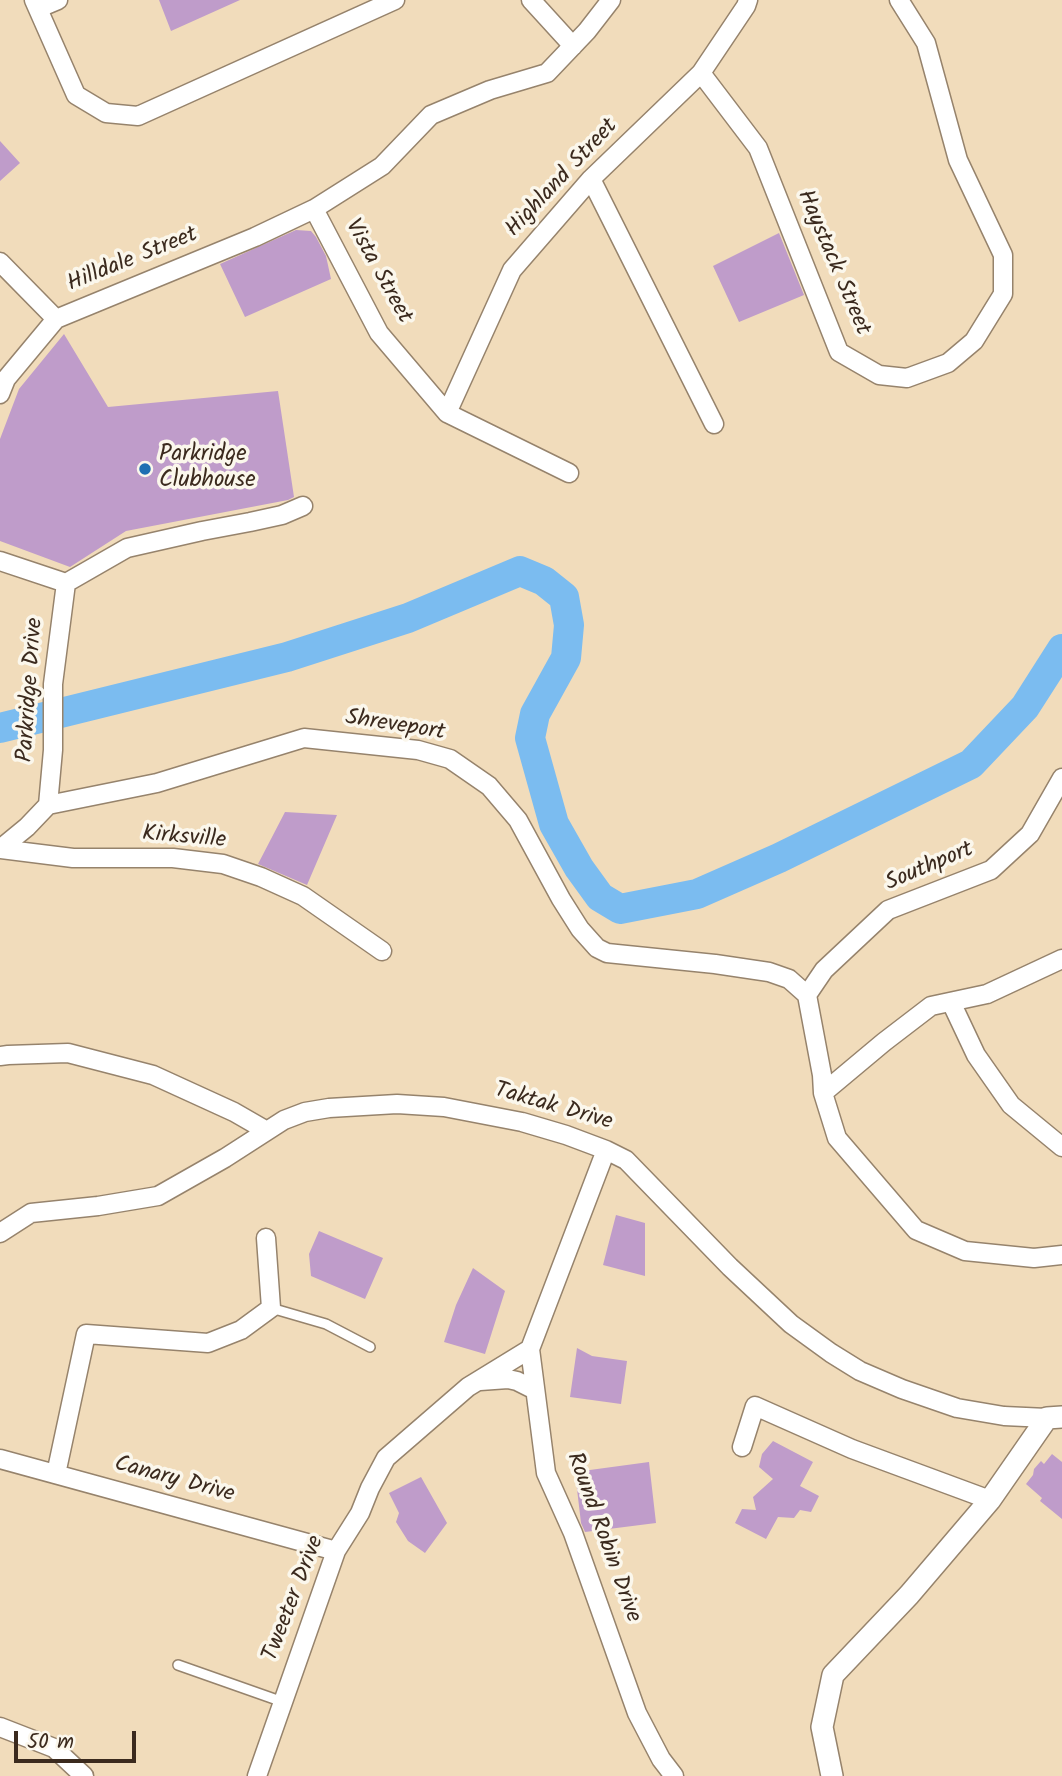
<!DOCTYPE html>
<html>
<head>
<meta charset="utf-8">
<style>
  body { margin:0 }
  #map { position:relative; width:1062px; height:1776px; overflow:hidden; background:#f1dcbb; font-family:Kalam,sans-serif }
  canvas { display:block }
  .scale { position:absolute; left:14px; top:1731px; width:122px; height:32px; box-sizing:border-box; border:4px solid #3b2a1e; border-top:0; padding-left:9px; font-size:21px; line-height:24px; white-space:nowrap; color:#3b2a1e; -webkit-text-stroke:5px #fbf7ec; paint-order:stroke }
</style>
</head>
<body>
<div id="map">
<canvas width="1062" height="1776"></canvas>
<div class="scale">50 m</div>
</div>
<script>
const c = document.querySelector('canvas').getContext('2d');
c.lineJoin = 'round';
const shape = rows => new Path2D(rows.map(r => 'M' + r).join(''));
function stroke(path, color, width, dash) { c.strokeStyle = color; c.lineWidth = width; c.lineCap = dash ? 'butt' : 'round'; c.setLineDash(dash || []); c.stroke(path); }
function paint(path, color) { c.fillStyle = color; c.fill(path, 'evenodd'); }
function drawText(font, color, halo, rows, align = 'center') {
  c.font = font + ' Kalam,sans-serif'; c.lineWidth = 7; c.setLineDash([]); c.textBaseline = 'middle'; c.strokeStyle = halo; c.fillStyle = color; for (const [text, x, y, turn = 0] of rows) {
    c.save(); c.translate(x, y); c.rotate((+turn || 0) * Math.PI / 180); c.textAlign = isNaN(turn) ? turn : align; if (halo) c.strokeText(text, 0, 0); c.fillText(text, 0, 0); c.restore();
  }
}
const river = shape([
  [0,728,287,657,408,618,520,571,544,581,564,597,569,625,566,658,535,714,530,738,554,824,579,868,600,897,620,909,697,894,779,858,971,764,1025,707,1062,649]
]);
const building = shape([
  [159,0,240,0,171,31],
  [0,141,20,163,0,181],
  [296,230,311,231,316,237,326,256,331,279,245,317,220,264],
  [779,233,804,295,739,322,713,266],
  [64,334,108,407,278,391,294,497,288,500,126,531,70,567,0,541,0,439,19,389],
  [285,812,337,815,307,885,258,864],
  [616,1215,645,1223,645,1276,603,1265],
  [319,1231,383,1258,365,1299,311,1276,309,1254],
  [473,1268,505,1291,485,1354,444,1342,456,1305],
  [577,1348,592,1356,627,1361,621,1404,570,1397],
  [773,1441,813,1462,800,1486,819,1496,811,1512,800,1510,794,1518,778,1517,766,1539,735,1523,742,1509,756,1510,753,1497,773,1479,759,1467,762,1454],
  [1052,1454,1062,1462,1062,1519,1040,1501,1042,1498,1026,1484,1033,1475,1034,1469,1041,1461,1044,1464],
  [649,1462,656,1523,585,1532,581,1523,575,1472],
  [421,1477,447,1523,425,1553,408,1541,396,1522,399,1513,389,1493]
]);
const service = shape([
  [271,1308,326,1324,370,1347],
  [178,1665,283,1702]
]);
const minor = shape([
  [34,0,76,95,106,113,138,116,395,0],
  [531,0,573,46],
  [39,8,58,0],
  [701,73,758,148,839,352,879,375,907,378,948,363,974,341,1003,294,1003,255,958,160,926,43,899,0],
  [591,179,714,424],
  [314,209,379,333,447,413,569,473],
  [0,262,56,319],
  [0,394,6,379,56,319,255,237,314,209,382,166,431,115,490,90,547,73,587,31,611,0],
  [447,413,512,270,591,179,701,73,746,6,748,0],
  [0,561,66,583],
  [66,583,127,548,202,531,250,522,282,515,303,506],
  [48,805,157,783,304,738,418,750,450,759,489,786,518,820,561,899,580,929,597,948,607,953,715,964,769,972,789,979,807,995],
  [0,849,73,858,173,858,223,864,261,877,303,896,382,951],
  [0,849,27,827,48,805,53,750,53,684,66,583],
  [807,995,822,1075,823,1093,837,1138,916,1230,965,1251,1034,1258,1062,1255],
  [807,995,824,970,888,910,991,870,1030,834,1062,778],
  [951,1002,976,1055,1011,1105,1062,1147],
  [0,1056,8,1055,68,1053,153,1075,234,1112,267,1131],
  [823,1093,884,1042,931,1006,987,994,1062,959],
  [606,1150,530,1349,546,1473,573,1533,637,1713,661,1759,674,1776],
  [0,1233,31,1213,98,1206,158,1196,225,1158,284,1120,305,1112,329,1108,397,1104,444,1107,522,1122,566,1135,606,1150,626,1160,730,1267,791,1324,831,1353,860,1371,902,1389,957,1408,1004,1416,1047,1418],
  [480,1381,508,1379,517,1381,535,1390],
  [742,1447,755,1406,852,1449,990,1500],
  [0,1459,336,1551],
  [56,1474,86,1334,208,1343,241,1330,271,1308,266,1238],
  [0,1727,54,1748,84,1776],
  [257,1776,336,1551,360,1513,370,1488,386,1458,468,1387,530,1349]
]);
const tertiary = shape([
  [832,1776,822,1727,833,1675,909,1595,990,1500,1047,1418,1062,1417]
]);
const markers = [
  [145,469,7,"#1f6fb2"]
];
const streetNames = [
  ["Highland Street",563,179,-47],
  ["Hilldale Street",133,261,-22],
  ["Haystack Street",832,263,67],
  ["Vista Street",377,272,61],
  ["Parkridge Drive",32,690,-86],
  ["Shreveport",395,727,9],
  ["Kirksville",184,839,5],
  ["Southport",930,868,-23],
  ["Taktak Drive",553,1108,16],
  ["Canary Drive",174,1481,15],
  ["Round Robin Drive",602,1538,70],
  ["Tweeter Drive",295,1599,-69]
];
const poiNames = [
  ["Parkridge",159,456],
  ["Clubhouse",159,482]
];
stroke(river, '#7bbcf0', 30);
paint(building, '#bf9cca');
stroke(service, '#96836c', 12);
stroke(minor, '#96836c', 21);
stroke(tertiary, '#96836c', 24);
stroke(service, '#fff', 9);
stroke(minor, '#fff', 18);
stroke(tertiary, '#fff', 21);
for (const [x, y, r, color] of markers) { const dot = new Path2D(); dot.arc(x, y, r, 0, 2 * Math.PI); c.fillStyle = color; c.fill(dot); stroke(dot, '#fbf7ec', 2.5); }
drawText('23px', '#3b2a1e', '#fbf7ec', streetNames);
drawText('23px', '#3b2a1e', '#fbf7ec', poiNames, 'left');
</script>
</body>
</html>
